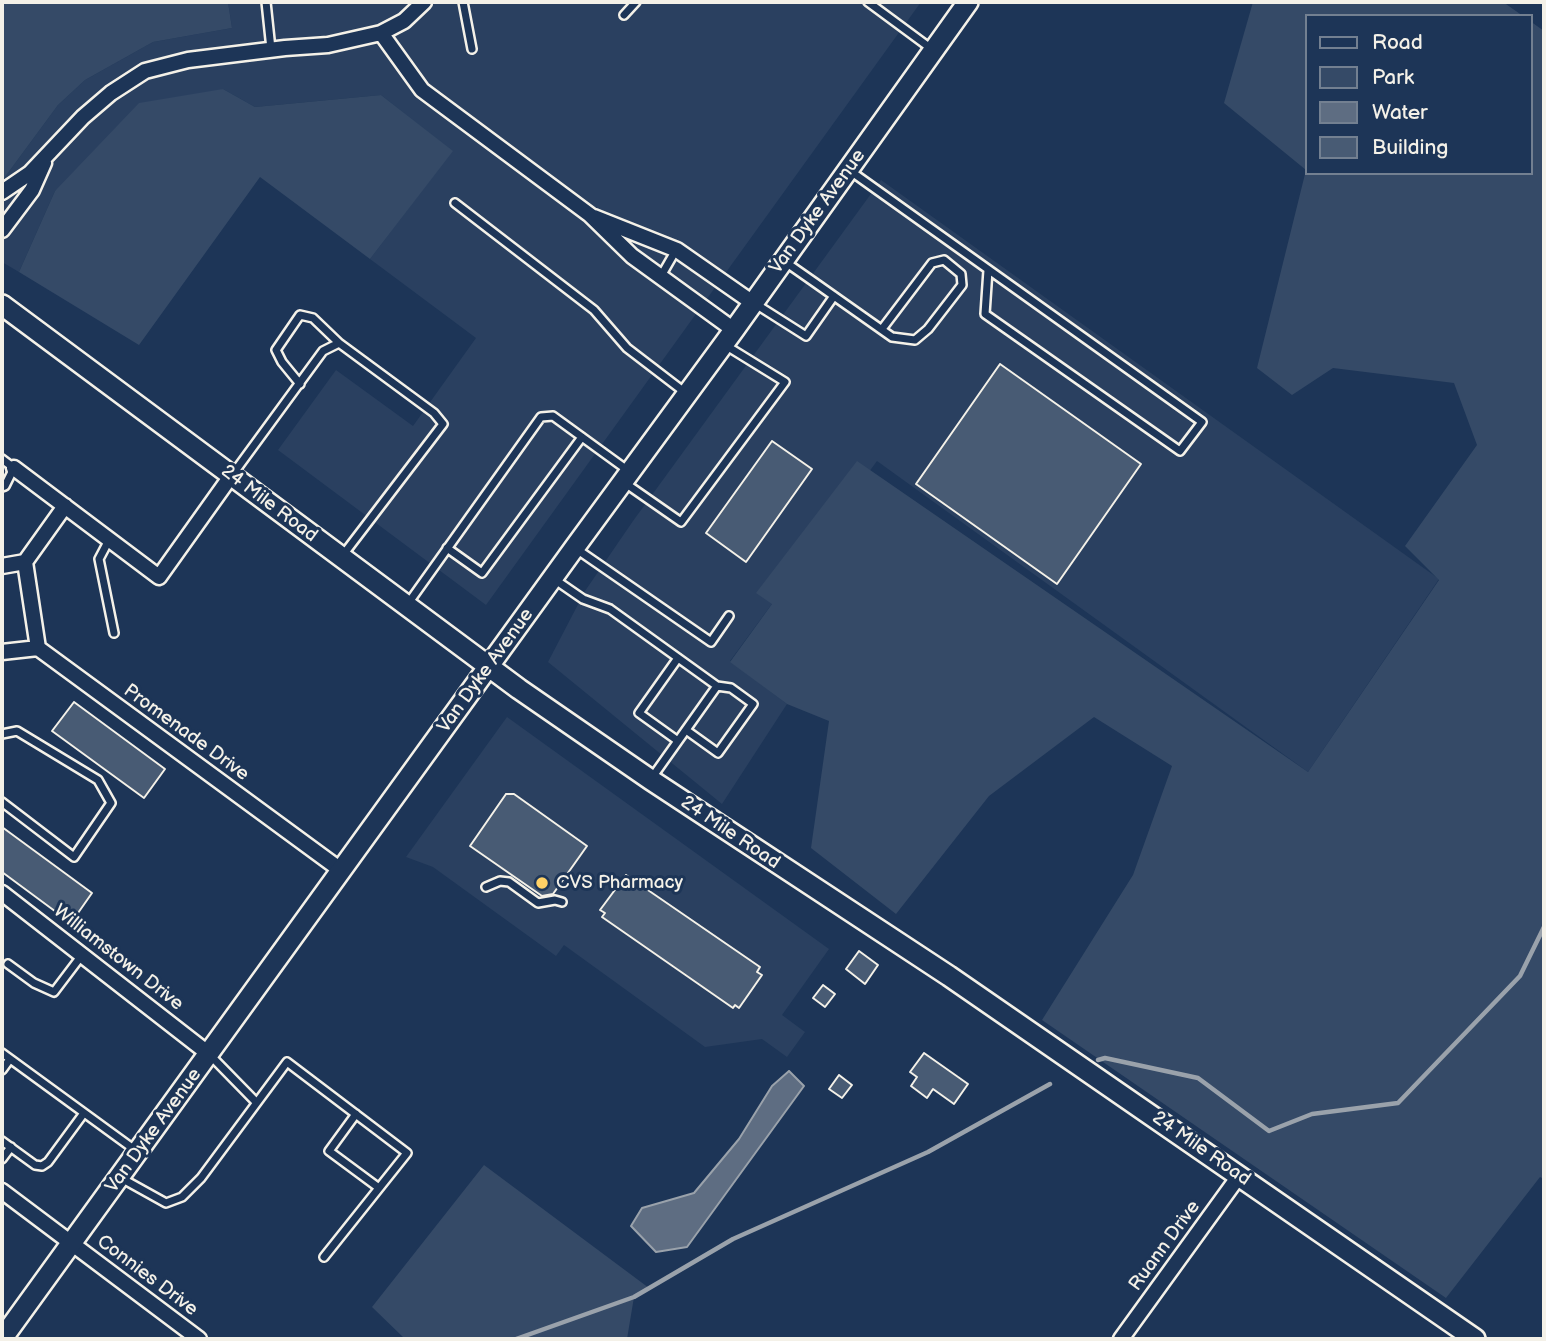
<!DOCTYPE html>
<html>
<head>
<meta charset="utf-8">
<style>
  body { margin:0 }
  #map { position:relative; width:1546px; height:1341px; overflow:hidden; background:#1d3557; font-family:"Balsamiq Sans",sans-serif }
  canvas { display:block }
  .frame { position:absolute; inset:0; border:4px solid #f4f1e8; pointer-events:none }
  .legend { position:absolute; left:1305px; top:14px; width:228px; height:161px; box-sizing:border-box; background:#1d3557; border:2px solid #738091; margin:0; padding:9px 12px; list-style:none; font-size:21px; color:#f4f1e8 }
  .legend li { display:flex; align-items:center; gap:14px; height:35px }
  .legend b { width:35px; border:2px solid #738091 }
</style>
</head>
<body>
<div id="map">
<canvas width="1546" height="1341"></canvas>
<div class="frame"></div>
<ul class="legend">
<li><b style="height:9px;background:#1d3557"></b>Road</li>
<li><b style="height:19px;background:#354a67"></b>Park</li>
<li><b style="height:19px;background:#5e6d82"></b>Water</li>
<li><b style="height:19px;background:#485b74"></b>Building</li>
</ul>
</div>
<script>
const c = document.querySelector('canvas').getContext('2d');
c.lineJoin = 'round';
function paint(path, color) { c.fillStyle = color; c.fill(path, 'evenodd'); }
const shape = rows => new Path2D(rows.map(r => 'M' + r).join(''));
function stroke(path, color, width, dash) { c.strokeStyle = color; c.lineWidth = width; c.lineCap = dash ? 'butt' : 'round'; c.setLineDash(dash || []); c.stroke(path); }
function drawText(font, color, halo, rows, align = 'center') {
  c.font = font + ' "Balsamiq Sans",sans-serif'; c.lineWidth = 6; c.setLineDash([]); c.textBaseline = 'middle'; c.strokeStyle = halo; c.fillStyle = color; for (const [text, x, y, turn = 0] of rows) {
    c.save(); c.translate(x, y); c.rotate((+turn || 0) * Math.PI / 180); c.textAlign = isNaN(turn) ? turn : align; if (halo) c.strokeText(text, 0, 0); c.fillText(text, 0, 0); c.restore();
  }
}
const built = shape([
  [228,2,921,2,486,605,278,450,336,370,413,426,476,338,370,259,452,151,381,95,255,107,223,89,55,191,19,272,2,262,2,181,58,105,85,80,153,42,232,28],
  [881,180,1439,579,1308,772,877,461,730,661,787,704,722,804,548,662,585,591,633,521],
  [507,717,829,949,782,1015,805,1032,787,1057,762,1039,705,1047,564,945,556,956,433,867,406,857]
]);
const green = shape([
  [2,2,228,2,232,28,153,42,85,80,58,105,2,181],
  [1253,2,1503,2,1523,16,1306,16,1306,173,1530,173,1530,21,1544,31,1544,1179,1540,1177,1446,1298,1042,1020,1133,875,1172,766,1094,717,989,796,896,914,811,848,829,721,787,704,730,662,772,604,756,593,857,461,1308,772,1439,580,1405,546,1477,445,1454,383,1333,368,1292,395,1257,368,1306,170,1224,103],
  [223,89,255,107,381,95,453,151,370,259,260,177,139,345,19,272,55,191,139,103],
  [484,1165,649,1288,634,1297,627,1339,405,1339,372,1307]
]);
const water = shape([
  [789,1071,804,1086,687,1247,656,1252,631,1226,642,1208,694,1193,739,1139,772,1086,789,1071]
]);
const stream = shape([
  [1098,1060,1105,1058,1198,1078,1269,1131,1312,1114,1398,1103,1520,976,1544,927],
  [516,1339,634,1297,733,1239,928,1152,1050,1084]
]);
const building = shape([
  [1000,364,1141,464,1057,584,916,484,1000,364],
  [772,441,812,469,746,562,706,533,772,441],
  [74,702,165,769,144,798,52,731,74,702],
  [506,794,514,794,587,846,553,894,542,896,470,846,506,794],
  [2,827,92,893,71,923,2,872,2,827],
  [626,875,760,967,757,972,762,975,739,1008,735,1005,733,1008,602,917,605,913,600,910,626,875],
  [859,951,878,965,865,984,846,969,859,951],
  [823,985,835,994,825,1007,813,998,823,985],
  [924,1053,968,1084,954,1104,933,1089,927,1098,911,1086,917,1077,910,1072,924,1053],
  [839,1075,852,1085,842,1098,829,1089,839,1075]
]);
const lane = shape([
  [266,2,271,49],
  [463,2,472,49],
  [868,2,933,50],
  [624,15,636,2],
  [849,170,1202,422,1180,451,985,314,988,270],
  [455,203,594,310,627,348,687,394],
  [784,261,814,282,892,337,915,340,928,329,962,285,961,274,944,260,932,263,882,329],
  [661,276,676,250],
  [754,303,806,336,834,296],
  [300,384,282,362,276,350,300,315,313,318,339,343],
  [2,459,14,468,5,486,2,487],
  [233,474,323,351,339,343,434,413,443,424,343,555],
  [625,483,681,522,785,382,725,345],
  [109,540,99,559,114,633],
  [447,548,482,573,582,437],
  [575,548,711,642,729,616],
  [554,579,583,599,610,609,717,686,651,779],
  [407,605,541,417,553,416,630,472],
  [678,658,639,713,678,741],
  [686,730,718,753,753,704,731,688,717,686],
  [2,734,17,731,98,780,111,803,74,857,2,802],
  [486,887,500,881,509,882,538,903,555,900,562,902],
  [8,964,34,983,54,992,82,955],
  [2,1053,135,1150],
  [209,1054,255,1101],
  [2,1070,10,1059],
  [356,1114,329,1151,379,1188],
  [2,1141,35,1165,42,1166,48,1162,84,1113],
  [2,1159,11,1147],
  [121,1178,166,1203,182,1197,201,1178,287,1062,407,1153,324,1257]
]);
const street = shape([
  [381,33,422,90,590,215,632,256,734,330],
  [2,192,30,173,83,117,111,93,145,71,188,60,285,48,328,45,381,33,404,21,424,2],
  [594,217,677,250,753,303],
  [2,230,32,190,44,163],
  [14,468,159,577,231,476],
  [25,562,65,506],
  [2,566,25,562,38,648],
  [2,652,38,648,342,871],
  [2,893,209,1054],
  [2,1191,199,1339],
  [1121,1339,1239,1176]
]);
const secondary = shape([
  [2,305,519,689,651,780,949,976,1475,1339],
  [2,1339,575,547,734,330,968,2]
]);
const markers = [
  [542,883,7,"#ffd166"]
];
const streetNames = [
  ["Van Dyke Avenue",818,212,-54],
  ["24 Mile Road",269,504,37],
  ["Van Dyke Avenue",486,671,-54],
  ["Promenade Drive",186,733,36],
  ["24 Mile Road",730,833,34],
  ["Williamstown Drive",118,958,38],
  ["Van Dyke Avenue",154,1131,-54],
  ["24 Mile Road",1201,1149,35],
  ["Ruann Drive",1165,1246,-54],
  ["Connies Drive",147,1276,37]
];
const poiNames = [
  ["CVS Pharmacy",556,883]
];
paint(built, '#2a4060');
paint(green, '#354a67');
paint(water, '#5e6d82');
stroke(water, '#9aa2ab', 2);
stroke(stream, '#9aa2ab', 4.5);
paint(building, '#485b74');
stroke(building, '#f4f1e8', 2);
stroke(lane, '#f4f1e8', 12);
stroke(street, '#f4f1e8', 19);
stroke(secondary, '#f4f1e8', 24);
stroke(lane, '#1d3557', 7);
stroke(street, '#1d3557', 14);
stroke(secondary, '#1d3557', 19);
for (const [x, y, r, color] of markers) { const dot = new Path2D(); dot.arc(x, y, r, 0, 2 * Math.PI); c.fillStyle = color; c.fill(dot); stroke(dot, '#1d3557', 2.5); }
drawText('19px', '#f4f1e8', '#1d3557', streetNames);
drawText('19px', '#f4f1e8', '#1d3557', poiNames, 'left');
</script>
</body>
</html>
